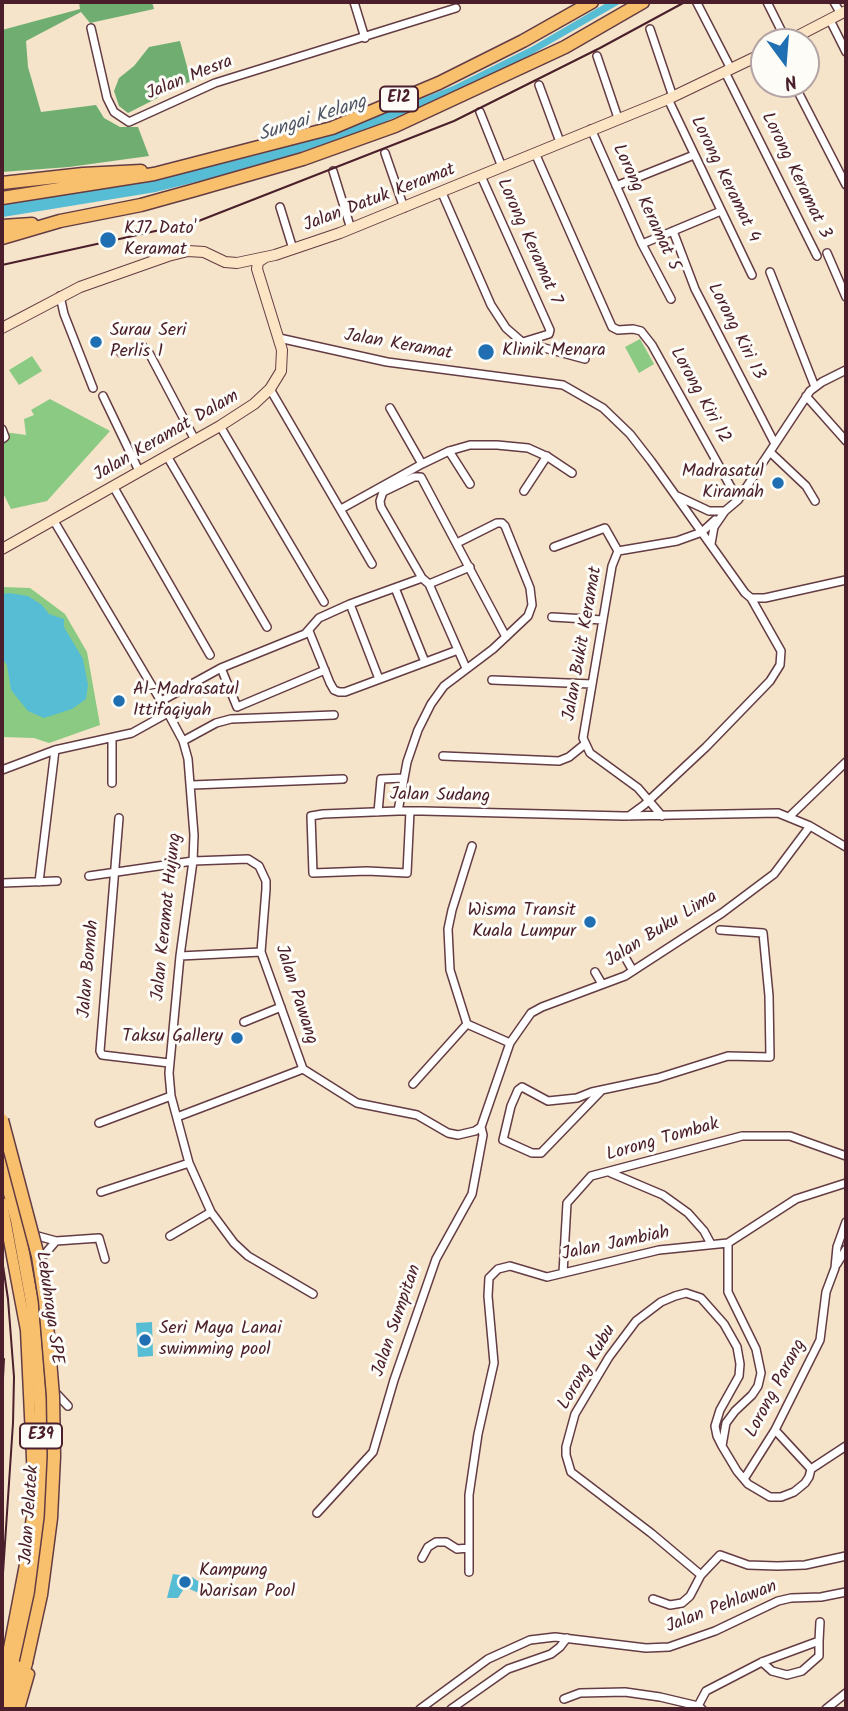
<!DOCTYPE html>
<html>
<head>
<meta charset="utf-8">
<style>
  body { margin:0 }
  #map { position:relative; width:848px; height:1711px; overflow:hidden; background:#f5e3ca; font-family:Kalam,sans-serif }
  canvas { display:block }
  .frame { position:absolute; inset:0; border:4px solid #4a1f2b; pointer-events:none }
  .north { position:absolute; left:750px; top:28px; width:70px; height:70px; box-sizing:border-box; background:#fdfcf7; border:2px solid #b5a4a5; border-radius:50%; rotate:164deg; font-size:19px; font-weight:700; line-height:28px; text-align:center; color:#4a1f2b }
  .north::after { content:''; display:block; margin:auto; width:24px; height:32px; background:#1f6fb2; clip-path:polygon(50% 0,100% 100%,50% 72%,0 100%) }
</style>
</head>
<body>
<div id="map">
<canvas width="848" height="1711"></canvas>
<div class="frame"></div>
<div class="north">N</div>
</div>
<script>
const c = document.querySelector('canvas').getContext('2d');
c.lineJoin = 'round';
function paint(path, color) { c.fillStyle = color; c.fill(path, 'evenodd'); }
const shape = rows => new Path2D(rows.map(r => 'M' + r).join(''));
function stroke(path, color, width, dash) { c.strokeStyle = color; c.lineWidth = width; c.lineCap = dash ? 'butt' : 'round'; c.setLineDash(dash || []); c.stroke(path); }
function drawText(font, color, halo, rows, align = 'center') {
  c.font = font + ' Kalam,sans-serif'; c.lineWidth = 6; c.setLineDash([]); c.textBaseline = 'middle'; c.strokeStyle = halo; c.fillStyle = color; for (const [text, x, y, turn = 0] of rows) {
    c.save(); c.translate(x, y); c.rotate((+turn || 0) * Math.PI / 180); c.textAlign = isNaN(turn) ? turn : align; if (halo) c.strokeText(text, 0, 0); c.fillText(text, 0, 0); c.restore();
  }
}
const green = shape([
  [640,339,654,364,639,373,625,347],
  [32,356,42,371,19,385,9,370],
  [50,399,110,431,47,501,11,509,2,491,2,434,4,432,26,435,24,419,34,415,31,410],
  [2,587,30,588,65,614,87,652,100,725,49,743,34,738,2,737]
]);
const forest = shape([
  [79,2,152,2,154,9,90,23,81,12,26,41,28,67,41,112,96,105,104,118,120,127,138,127,149,156,69,167,2,172,2,30,80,9],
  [180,41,191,81,128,113,119,106,114,91,119,78,134,66,149,47]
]);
const water = shape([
  [608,2,623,2,527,57,475,84,356,134,252,168,249,158,375,117,453,86,533,46],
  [9,593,28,596,42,605,49,614,64,619,64,627,83,659,88,685,86,699,72,709,44,718,28,711,11,690,7,665,2,658,2,594],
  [152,1322,153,1356,138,1357,136,1323],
  [173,1574,192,1577,208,1588,201,1594,185,1587,178,1598,167,1598]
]);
const river = shape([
  [2,211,155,186,265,159]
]);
const street = shape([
  [354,2,365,38],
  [767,2,787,42],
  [834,2,841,14],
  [697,3,731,69],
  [830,20,846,52],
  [91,28,107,98,114,112,129,122,215,83,456,8],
  [650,29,673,97],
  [597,56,618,118],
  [725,72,817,256],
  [794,84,846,185],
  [539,85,560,142],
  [668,99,752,275],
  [480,112,502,167],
  [591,129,642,244,671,299],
  [385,153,404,208],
  [535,153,612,327,618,330,633,329,641,331,652,345,738,500],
  [333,171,351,229],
  [481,176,550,330,549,334,523,342],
  [616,186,694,155],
  [442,193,491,305,506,328,522,342,585,359],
  [280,207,293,249],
  [673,231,695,289,775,444],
  [642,244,721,211],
  [827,253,846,297],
  [770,272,815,387],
  [60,296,64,314,93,388],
  [279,338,387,362,563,385,603,408,630,434,651,461,745,593,751,598,781,651,780,665,770,681,706,747,644,805,629,816],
  [121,353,143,347,148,351,195,440],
  [270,389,372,564],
  [103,396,139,471],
  [806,396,846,441],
  [390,408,422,464],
  [220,426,324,602],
  [2,429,5,437,2,439],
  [449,451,470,484],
  [770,452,806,486,815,501],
  [167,456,267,627],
  [113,486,210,655],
  [524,491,547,456],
  [677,496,709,511,725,511],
  [341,509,422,464,449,451,470,445,497,445,528,448,548,457,572,473],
  [54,521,168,713,183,741,188,759,194,835,193,861,180,956,169,1073,171,1096,189,1163,211,1212,234,1243,248,1256,313,1294],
  [711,544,714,527,725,511,738,500,810,391,822,382,846,370],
  [554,547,605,528,618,551],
  [618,551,612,566,583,738,590,753,638,788,662,816],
  [618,551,677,541,702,532,715,520],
  [422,578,381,507,380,501,383,492,414,477,421,477,506,637],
  [429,584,466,668],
  [395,588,425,662],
  [751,598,765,598,846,580],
  [350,604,379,679],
  [552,617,603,620],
  [309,631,330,683,334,690,339,692,345,692,458,650],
  [221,668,305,634,319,618,350,604,422,578,429,584,470,567],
  [492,680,592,684],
  [161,701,221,668,237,707,325,670],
  [183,741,216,723,231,719,334,715],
  [443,756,559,761,569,757,585,744],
  [2,770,55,750,132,733,168,713],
  [112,783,112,739],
  [192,785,343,779],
  [398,811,407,762,418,730,431,704,444,686,493,649,528,616,532,605,530,588,505,526,502,523,497,523,457,543],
  [410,811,407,873,367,871,313,873,311,816,323,814,398,811,423,811,623,816,778,813,810,826,846,847],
  [378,812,381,779,404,778],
  [790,816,846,762],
  [119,818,100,1051,102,1055,169,1063],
  [472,846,452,910,448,929,450,970,467,1024,510,1043],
  [89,876,193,861,248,859,259,866,266,881,266,889,261,952,303,1069],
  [39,882,55,750],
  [2,883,57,881],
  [180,956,261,952],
  [625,957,633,971],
  [595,972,602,984],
  [244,1022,281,1007],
  [303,1069,357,1103,417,1115,448,1133,458,1135,475,1131,481,1127,510,1043,531,1013,542,1007,625,976,722,913,774,874,810,826],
  [413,1084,467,1024],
  [600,1092,541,1153,532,1153,503,1140,511,1106,518,1090,522,1087,548,1101,577,1098,592,1092,658,1078,728,1056,770,1057,769,996,763,933,720,930],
  [177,1117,303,1069],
  [99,1123,171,1096],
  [611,1173,663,1195,688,1213,704,1231,711,1244],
  [101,1192,189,1163],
  [34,1235,56,1241,99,1238,105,1259],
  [170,1236,211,1212],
  [728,1243,728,1292,756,1349,761,1373,758,1386,752,1395,735,1411,726,1423,722,1446,737,1471,748,1484,770,1497,781,1497,794,1492,805,1483,809,1477,811,1469,775,1430],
  [39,1261,56,1241],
  [837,1264,846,1249],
  [563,1273,567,1203,591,1176,742,1136,790,1136,846,1156],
  [54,1391,68,1406],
  [811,1469,846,1446],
  [744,1479,775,1430,820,1340,826,1292,835,1268,837,1247,846,1222],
  [317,1513,373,1452,394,1380,436,1259,472,1194,483,1135,481,1127],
  [422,1558,428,1547,436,1542,446,1542,457,1549,469,1548],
  [469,1572,469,1495,478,1434,494,1363,488,1296,489,1278,498,1269,510,1266,547,1277,659,1250,728,1243,796,1199,846,1183],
  [701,1575,651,1533,571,1472,566,1455,566,1447,575,1414,609,1357,636,1321,661,1302,675,1296,686,1293,701,1298,724,1324,737,1347,740,1364,739,1376,720,1410,715,1426,717,1436,722,1446],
  [653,1599,670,1605,682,1603,690,1596,701,1575,720,1555,748,1565,777,1566,805,1565,846,1556],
  [762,1662,772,1671,787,1675,802,1671,819,1656,819,1641],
  [564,1699,580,1693,625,1692,660,1697,698,1706,702,1709],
  [698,1706,706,1691,762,1662,819,1641,820,1622],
  [420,1709,488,1659,530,1640,555,1637,646,1648,669,1647,715,1631,778,1601,791,1598,821,1597,846,1592],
  [451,1709,508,1669,551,1654,560,1647,567,1638],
  [826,1709,846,1693]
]);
const secondary = shape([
  [786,42,846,11],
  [2,328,80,287,168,256,188,251,204,252,225,262,237,263,275,255,340,233,668,99,764,53],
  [2,549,220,426,254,404,270,389,281,371,282,350,257,269,258,262,264,258]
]);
const primary = shape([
  [2,1203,26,1330,34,1501,27,1554,2,1685],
  [19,1709,29,1674]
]);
const highway = shape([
  [2,183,83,174,141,171],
  [2,198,154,174,332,128,439,83,523,41,592,2],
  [2,226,32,224],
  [2,238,60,221,141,205,195,190,303,159,395,126,565,47,643,2],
  [2,1163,17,1220,32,1302,40,1399,42,1453,39,1518,30,1591,4,1709],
  [13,1709,26,1663]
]);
const tram = shape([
  [2,265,196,222,454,121,600,48,685,2],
  [2,1259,8,1299,14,1377,13,1423,2,1588],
  [2,1397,4,1359]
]);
const highwayBridge = shape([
  [2,1120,38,1256,45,1300,53,1396,54,1456,51,1518,41,1595,26,1663]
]);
const markers = [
  [108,240,9,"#1f6fb2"],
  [96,342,7,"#1f6fb2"],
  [486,352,9,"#1f6fb2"],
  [778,483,7,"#1f6fb2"],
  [119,701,7,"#1f6fb2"],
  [590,922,7,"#1f6fb2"],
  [237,1038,7,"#1f6fb2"],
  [145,1340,7,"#1f6fb2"],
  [185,1582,7,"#1f6fb2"]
];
const shields = [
  [399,99,38],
  [41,1436,42]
];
const shieldNames = [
  ["E12",399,99],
  ["E39",41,1436]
];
const streetNames = [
  ["Jalan Mesra",190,79,-22],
  ["Lorong Keramat 3",795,176,64],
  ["Lorong Keramat 4",724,180,64],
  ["Jalan Datuk Keramat",380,199,-21],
  ["Lorong Keramat 5",645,208,65],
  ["Lorong Keramat 7",528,242,66],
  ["Lorong Kiri 13",735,332,63],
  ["Jalan Keramat",398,346,10],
  ["Lorong Kiri 12",699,396,61],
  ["Jalan Keramat Dalam",167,437,-30],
  ["Jalan Bukit Keramat",584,644,-80],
  ["Jalan Sudang",440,797,1],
  ["Jalan Keramat Hujung",168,917,-84],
  ["Jalan Buku Lima",662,930,-32],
  ["Jalan Bomoh",90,969,-85],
  ["Jalan Pawang",295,995,72],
  ["Lorong Tombak",663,1141,-16],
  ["Jalan Jambiah",616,1245,-12],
  ["Lebuhraya SPE",48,1308,82],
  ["Jalan Sumpitan",398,1321,-71],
  ["Lorong Kubu",588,1368,-59],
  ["Lorong Parang",777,1389,-62],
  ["Jalan Jelatek",31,1515,-86],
  ["Jalan Pehlawan",722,1608,-21]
];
const poiNames = [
  ["KJ7 Dato'",124,230],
  ["Keramat",124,251],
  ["Surau Seri",110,332],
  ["Perlis 1",110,353],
  ["Klinik Menara",502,352],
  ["Madrasatul",764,473,"right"],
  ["Kiramah",764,494,"right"],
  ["Al-Madrasatul",133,691],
  ["Ittifaqiyah",133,712],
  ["Wisma Transit",576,912,"right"],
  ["Kuala Lumpur",576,933,"right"],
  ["Taksu Gallery",223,1038,"right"],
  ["Seri Maya Lanai",159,1330],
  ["swimming pool",159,1351],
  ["Kampung",199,1572],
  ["Warisan Pool",199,1593]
];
const waterNames = [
  ["Sungai Kelang",313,120,-18]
];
paint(green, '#8aca82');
paint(forest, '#6fae70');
paint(water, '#57bdd5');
stroke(river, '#57bdd5', 12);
stroke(street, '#643c43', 10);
stroke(secondary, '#643c43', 12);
stroke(primary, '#643c43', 13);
stroke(highway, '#643c43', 15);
stroke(street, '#fff', 7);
stroke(secondary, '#fce5c4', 10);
stroke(primary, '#f8bf6c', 10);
stroke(highway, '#f8bf6c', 12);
stroke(tram, '#4a1f2b', 2);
stroke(highwayBridge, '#643c43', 15, []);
stroke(highwayBridge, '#f8bf6c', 12);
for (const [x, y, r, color] of markers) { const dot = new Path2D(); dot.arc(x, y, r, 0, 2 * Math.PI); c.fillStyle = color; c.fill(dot); stroke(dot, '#fdfcf7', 2.5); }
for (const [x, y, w] of shields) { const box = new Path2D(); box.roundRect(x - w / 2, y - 12.5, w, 25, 5); c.fillStyle = '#fdfcf7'; c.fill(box); stroke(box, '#4a1f2b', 2); }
drawText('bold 16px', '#4a1f2b', null, shieldNames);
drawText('18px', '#4a1f2b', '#fdfcf7', streetNames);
drawText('18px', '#4a1f2b', '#fdfcf7', poiNames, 'left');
drawText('italic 19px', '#4f5666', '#fdfcf7', waterNames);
</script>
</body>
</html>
